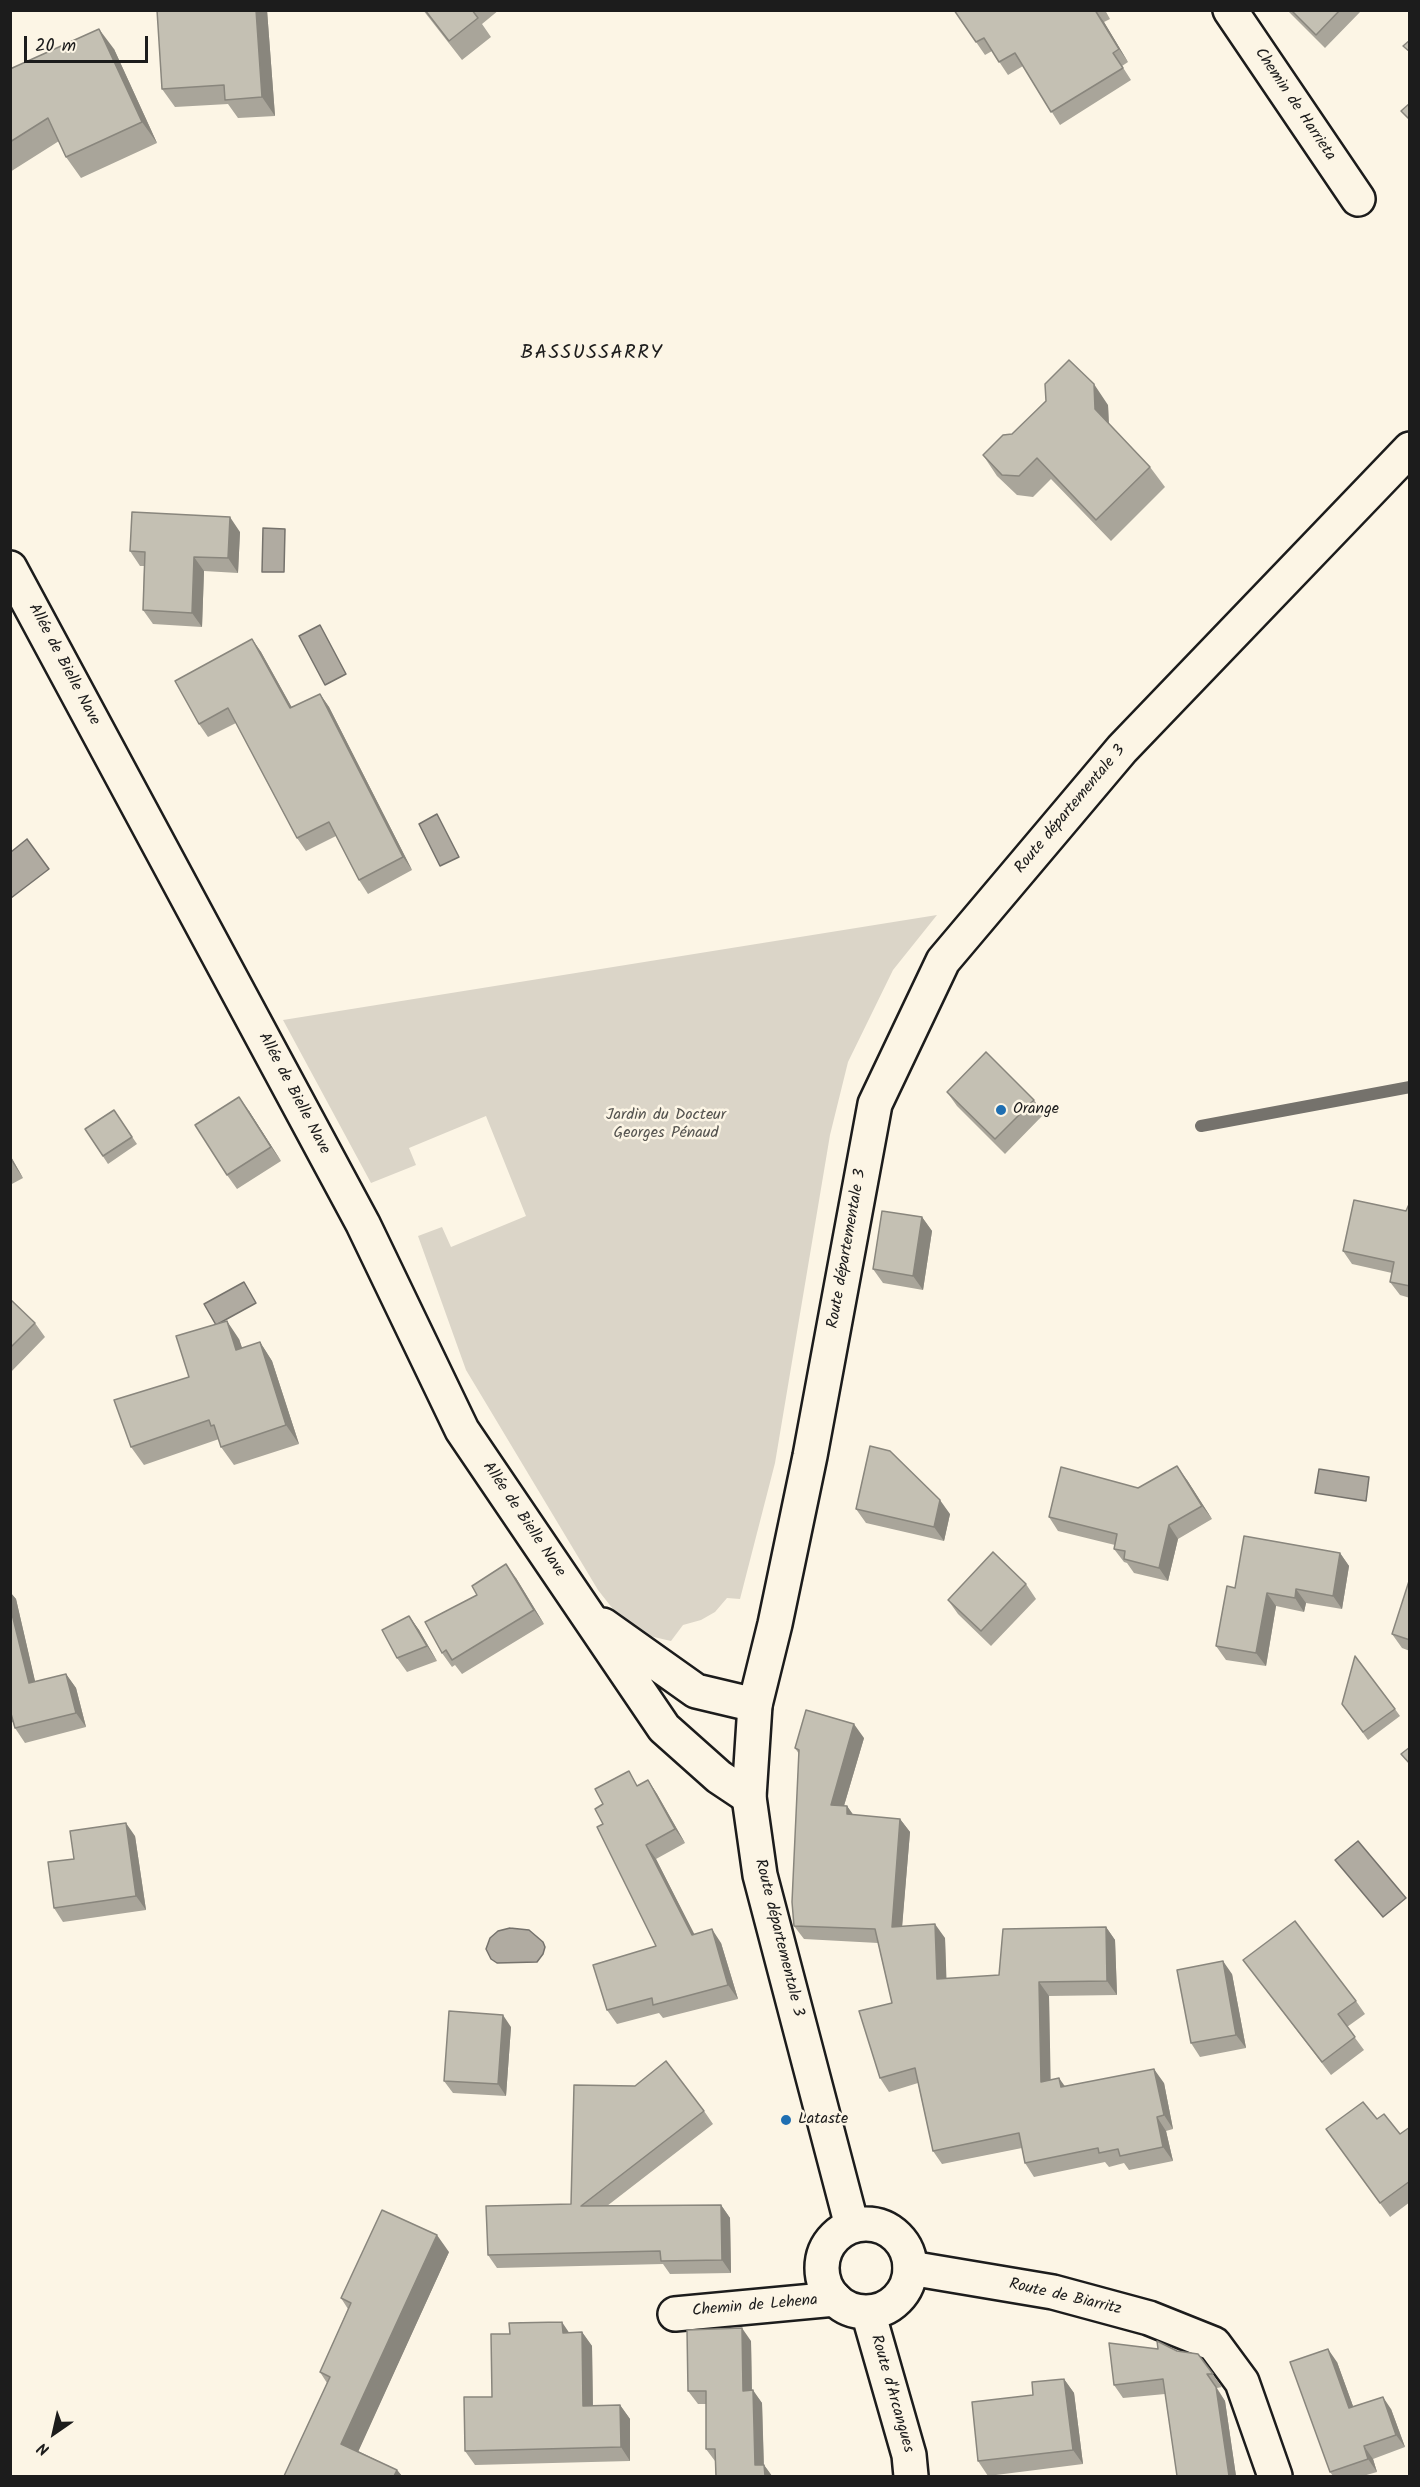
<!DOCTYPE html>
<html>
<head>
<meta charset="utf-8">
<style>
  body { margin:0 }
  #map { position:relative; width:1420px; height:2487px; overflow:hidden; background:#fcf5e5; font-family:Kalam,sans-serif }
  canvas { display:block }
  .frame { position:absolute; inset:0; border:12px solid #1c1c1c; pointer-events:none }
  .north { position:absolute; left:24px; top:2403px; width:60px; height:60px; -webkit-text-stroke:4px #fcf5e5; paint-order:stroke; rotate:214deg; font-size:16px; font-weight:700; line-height:24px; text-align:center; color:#1c1c1c }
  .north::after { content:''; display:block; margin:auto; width:21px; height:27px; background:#1c1c1c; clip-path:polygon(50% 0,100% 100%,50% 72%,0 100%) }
  .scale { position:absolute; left:24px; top:36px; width:124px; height:27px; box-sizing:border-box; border:3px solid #1c1c1c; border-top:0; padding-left:8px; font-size:18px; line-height:21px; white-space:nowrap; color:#1c1c1c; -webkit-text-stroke:4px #fcf5e5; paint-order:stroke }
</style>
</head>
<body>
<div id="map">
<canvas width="1420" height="2487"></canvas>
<div class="frame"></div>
<div class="north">N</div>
<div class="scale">20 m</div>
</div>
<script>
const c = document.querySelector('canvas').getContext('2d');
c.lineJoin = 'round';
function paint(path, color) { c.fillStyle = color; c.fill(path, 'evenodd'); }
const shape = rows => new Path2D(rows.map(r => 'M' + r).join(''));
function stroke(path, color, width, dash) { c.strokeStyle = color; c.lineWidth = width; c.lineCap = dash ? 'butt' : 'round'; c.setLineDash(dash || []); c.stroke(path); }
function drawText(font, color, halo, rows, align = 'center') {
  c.font = font + ' Kalam,sans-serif'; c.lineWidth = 5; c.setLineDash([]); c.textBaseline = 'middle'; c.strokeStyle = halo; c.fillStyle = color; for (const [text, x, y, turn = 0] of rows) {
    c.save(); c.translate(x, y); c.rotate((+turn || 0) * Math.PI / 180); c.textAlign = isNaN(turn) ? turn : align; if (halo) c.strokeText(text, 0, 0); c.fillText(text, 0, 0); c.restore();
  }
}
const green = shape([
  [937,915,893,970,848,1062,830,1135,775,1463,740,1599,727,1598,715,1612,701,1620,683,1625,671,1641,645,1635,620,1618,598,1590,466,1370,418,1236,442,1227,451,1247,526,1216,486,1116,409,1148,416,1165,371,1183,283,1020]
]);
const water = shape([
  [263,528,285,529,284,572,262,572,263,528],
  [320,625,346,674,325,685,299,636,320,625],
  [437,814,459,857,440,866,419,824,437,814],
  [27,839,49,869,11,898,11,852,27,839],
  [244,1282,256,1303,216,1325,204,1304,244,1282],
  [1319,1469,1369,1477,1366,1501,1315,1493,1319,1469],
  [1358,1841,1406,1898,1383,1917,1335,1860,1358,1841],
  [510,1928,529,1930,543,1942,545,1947,543,1954,537,1962,497,1963,491,1959,486,1949,490,1938,498,1931,510,1928]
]);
const stream = shape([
  [1201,1126,1410,1087]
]);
const minor = shape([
  [1230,10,1358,199],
  [675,2314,835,2299]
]);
const tertiary = shape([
  [10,568,363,1224,462,1430,664,1728,719,1777,749,1797],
  [603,1625,696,1691,755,1705],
  [910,2268,1053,2292,1149,2318,1214,2344,1242,2382,1275,2476]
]);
const secondary = shape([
  '822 2268a44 44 0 1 1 88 0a44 44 0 1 1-88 0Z',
  [852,2226,760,1875,749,1797,755,1705,775,1624,810,1456,875,1104,943,961,1122,749,1410,449],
  [868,2312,909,2455,911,2476]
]);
const wall = shape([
  [267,10,275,116,238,118,228,104,175,107,162,89],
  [423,10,499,10,482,24,491,37,462,60],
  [954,10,1105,10,1110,19,1104,22,1128,62,1122,66,1131,80,1060,125,1023,66,1008,75,992,51,985,55],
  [1287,10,1362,10,1325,48],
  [114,49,157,143,81,178,66,157,59,141,10,172,10,69],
  [1108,405,1109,424,1150,467,1165,487,1111,541,1051,479,1033,497,1017,495,997,476,983,455,1012,434],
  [240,532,238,573,204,571,202,627,153,624,143,610,144,566,140,566,130,551],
  [252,639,261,652,292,708,320,694,329,707,412,870,368,894,359,880,336,836,306,851,297,838,236,723,208,737,199,724],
  [947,1092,1034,1100,1044,1114,1005,1154,957,1106],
  [114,1110,137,1144,108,1164,85,1129],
  [249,1111,281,1161,237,1189,227,1175],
  [10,1155,23,1178,10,1185],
  [1410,1202,1410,1298,1400,1295,1390,1282,1392,1273,1352,1264,1343,1251,1406,1211],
  [922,1217,932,1231,923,1290,883,1283,873,1269],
  [10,1299,35,1323,45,1337,10,1373],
  [239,1339,242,1348,260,1342,272,1361,299,1444,234,1465,221,1447,219,1439,144,1465,131,1447,189,1377],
  [1187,1480,1212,1519,1178,1539,1168,1581,1134,1573,1127,1563,1124,1562,1114,1549,1115,1545,1058,1531,1049,1517,1138,1488],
  [856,1509,950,1514,944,1541,866,1523],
  [1340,1553,1349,1566,1342,1609,1306,1603,1304,1612,1276,1606,1266,1666,1226,1660,1216,1646,1235,1588],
  [516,1578,544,1624,462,1674,455,1665,452,1667,442,1653],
  [1409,1581,1410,1651,1402,1648,1392,1634],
  [1026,1584,1036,1599,991,1646,958,1614,948,1600],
  [10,1592,16,1599,35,1682,66,1674,76,1688,86,1727,25,1743,15,1728,13,1722,10,1723],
  [409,1616,419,1630,437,1661,407,1672,397,1658],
  [1342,1704,1395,1709,1400,1716,1368,1740],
  [864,1738,844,1806,847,1806,853,1815,900,1819,910,1832,902,1926,945,1938,946,1979,999,1975,1106,1927,1115,1940,1117,1995,1049,1996,1050,2080,1065,2086,1164,2083,1173,2129,1166,2131,1173,2161,1129,2170,1124,2163,1109,2167,1105,2162,1034,2177,1025,2163,1022,2148,942,2164,933,2151,918,2083,889,2092,880,2078,892,2003,878,1943,804,1939,794,1926,799,1754,795,1748],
  [648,1780,657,1794,685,1843,656,1859,694,1935,721,1943,738,1999,663,2018,659,2013,617,2024,607,2010,656,1946,603,1824,638,1785],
  [135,1836,146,1910,63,1922,54,1908,74,1859],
  [1243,1960,1356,2001,1365,2014,1347,2027,1364,2050,1331,2075],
  [1232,1974,1246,2048,1200,2057,1191,2043],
  [511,2027,506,2096,453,2093,444,2081],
  [704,2111,713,2124,607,2206,721,2205,730,2218,731,2273,670,2274,663,2264,497,2268,488,2255,571,2204],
  [1377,2119,1400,2134,1410,2127,1410,2202,1390,2217,1326,2129],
  [449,2252,358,2451,397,2470,402,2476,284,2476,327,2383,320,2372,348,2309,341,2298],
  [570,2332,582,2332,592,2346,593,2406,620,2405,630,2419,630,2461,475,2465,465,2451,492,2397],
  [751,2341,752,2390,762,2403,764,2465,772,2476,716,2476,715,2461,706,2449,706,2404,698,2404,688,2391],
  [1158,2349,1198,2354,1222,2387,1217,2388,1225,2401,1236,2476,1177,2476,1165,2394,1123,2398,1114,2385],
  [1337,2362,1353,2406,1391,2409,1405,2447,1373,2459,1377,2472,1363,2476,1333,2476,1330,2472],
  [1064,2379,1074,2393,1083,2464,988,2476,978,2461,1033,2395]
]);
const shadedWall = shape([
  [256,10,267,10,275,116,262,97],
  [1095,10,1104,22,1128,62,1119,49],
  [99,29,114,49,157,143,142,122],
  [1094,384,1108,405,1109,429,1095,409],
  [230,517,240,532,238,573,228,558],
  [194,557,204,571,202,627,192,613],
  [252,639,261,652,300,722,290,708],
  [320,694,329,707,412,870,403,857],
  [239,1097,249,1111,281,1161,271,1147],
  [10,1155,23,1178,10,1159],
  [922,1217,932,1231,923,1290,913,1276],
  [227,1321,239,1339,249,1368,236,1350],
  [260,1342,272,1361,299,1444,286,1425],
  [1177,1466,1187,1480,1212,1519,1202,1506],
  [940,1500,950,1514,944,1541,934,1527],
  [1169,1525,1178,1539,1168,1581,1159,1568],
  [1340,1553,1349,1566,1342,1609,1333,1596],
  [506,1564,516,1578,544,1624,534,1610],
  [1296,1589,1306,1603,1304,1612,1295,1598],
  [10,1592,16,1599,39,1698,29,1683,10,1606],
  [1267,1593,1276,1606,1266,1666,1256,1653],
  [409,1616,419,1630,437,1661,427,1646],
  [66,1674,76,1688,86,1727,76,1713],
  [854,1724,864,1738,840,1819,831,1805],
  [648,1780,657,1794,685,1843,675,1829],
  [847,1806,857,1820,847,1814],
  [900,1819,910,1832,901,1940,892,1927],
  [126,1823,135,1836,146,1910,136,1896],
  [646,1845,656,1859,702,1949,692,1935],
  [935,1924,945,1938,947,1993,937,1979],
  [1106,1927,1115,1940,1117,1995,1107,1981],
  [712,1929,721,1943,738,1999,728,1985],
  [1223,1961,1232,1974,1246,2048,1236,2035],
  [1039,1982,1049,1996,1051,2096,1041,2082],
  [503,2015,511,2027,506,2096,498,2084],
  [1154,2069,1164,2083,1173,2129,1164,2115],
  [1059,2078,1069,2092,1061,2087],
  [1157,2117,1166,2131,1173,2161,1163,2147],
  [721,2205,730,2218,731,2273,722,2260],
  [437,2235,449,2252,354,2461,341,2444],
  [562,2322,572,2337,563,2333],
  [742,2328,751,2341,752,2404,743,2391],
  [582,2332,592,2346,593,2420,583,2406],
  [1328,2349,1337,2362,1358,2420,1349,2408],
  [1207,2374,1225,2401,1236,2476,1229,2476],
  [1064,2379,1074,2393,1083,2464,1073,2450],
  [753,2390,762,2403,764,2476,755,2465],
  [1383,2397,1391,2409,1405,2447,1396,2435],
  [620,2405,630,2419,630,2461,621,2447],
  [1364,2446,1373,2459,1377,2472,1368,2459],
  [764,2465,772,2476,765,2476],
  [397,2470,402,2476,394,2476]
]);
const building = shape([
  [157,10,256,10,262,97,225,100,224,85,162,89,157,10],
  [425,10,472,10,478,18,449,41,425,10],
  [954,10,1095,10,1119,49,1113,53,1123,68,1051,112,1015,53,999,62,984,38,976,42,954,10],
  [1291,10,1340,10,1316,35,1291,10],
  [99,29,142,122,66,157,48,118,10,142,10,69,99,29],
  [1410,40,1410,52,1403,46,1410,40],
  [1410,103,1410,120,1401,111,1410,103],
  [1069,360,1094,384,1095,409,1150,467,1096,520,1037,458,1019,476,1002,475,983,455,1003,435,1012,434,1046,401,1045,384,1069,360],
  [132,512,230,517,228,558,194,557,192,613,143,610,145,552,130,551,132,512],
  [252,639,290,708,320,694,403,857,359,880,329,822,297,838,228,708,199,724,175,681,252,639],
  [986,1052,1034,1100,995,1139,947,1092,986,1052],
  [239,1097,271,1147,227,1175,195,1125,239,1097],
  [114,1110,132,1137,103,1156,85,1129,114,1110],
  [1354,1200,1406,1211,1410,1202,1410,1286,1390,1282,1394,1262,1343,1251,1354,1200],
  [882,1211,922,1217,913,1276,873,1269,882,1211],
  [10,1299,35,1323,10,1348,10,1299],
  [227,1321,236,1350,260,1342,286,1425,221,1447,214,1425,211,1426,209,1420,131,1447,114,1400,189,1377,176,1336,227,1321],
  [870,1446,890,1451,940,1500,934,1527,856,1509,870,1446],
  [1177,1466,1202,1506,1169,1525,1159,1568,1124,1559,1125,1551,1114,1549,1117,1534,1049,1517,1061,1467,1138,1488,1177,1466],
  [1244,1536,1340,1553,1333,1596,1296,1589,1295,1598,1267,1593,1256,1653,1216,1646,1227,1586,1235,1588,1244,1536],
  [993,1552,1026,1584,981,1631,948,1600,993,1552],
  [506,1564,534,1610,452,1660,446,1650,442,1653,425,1622,477,1595,472,1586,506,1564],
  [1409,1581,1410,1581,1410,1640,1392,1634,1409,1581],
  [10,1606,29,1683,66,1674,76,1713,15,1728,10,1710,10,1606],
  [409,1616,427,1646,397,1658,382,1630,409,1616],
  [1355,1656,1395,1709,1363,1732,1342,1704,1355,1656],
  [806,1710,854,1724,831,1805,847,1806,847,1814,900,1819,892,1927,935,1924,937,1979,999,1975,1003,1929,1106,1927,1107,1981,1039,1982,1041,2082,1059,2078,1061,2087,1154,2069,1164,2115,1157,2117,1163,2147,1120,2156,1118,2149,1099,2153,1098,2148,1025,2163,1019,2133,933,2151,915,2068,880,2078,859,2011,892,2003,875,1929,794,1926,792,1902,799,1750,795,1748,806,1710],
  [1410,1747,1410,1764,1401,1754,1410,1747],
  [629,1771,637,1786,648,1780,675,1829,646,1845,692,1935,712,1929,728,1985,653,2005,652,1998,607,2010,593,1965,656,1946,597,1827,603,1824,595,1809,603,1804,595,1789,629,1771],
  [126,1823,136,1896,54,1908,48,1862,74,1859,70,1831,126,1823],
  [1295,1921,1356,2001,1338,2014,1355,2037,1322,2062,1243,1960,1295,1921],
  [1223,1961,1236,2035,1191,2043,1177,1970,1223,1961],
  [449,2011,503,2015,498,2084,444,2081,449,2011],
  [666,2061,704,2111,581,2206,721,2205,722,2260,661,2261,660,2251,488,2255,486,2206,571,2204,574,2085,635,2086,666,2061],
  [1363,2102,1377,2119,1384,2114,1400,2134,1410,2127,1410,2181,1380,2203,1326,2129,1363,2102],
  [382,2210,437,2235,341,2444,397,2470,394,2476,284,2476,330,2377,320,2372,351,2303,341,2298,382,2210],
  [562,2322,563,2333,582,2332,583,2406,620,2405,621,2447,465,2451,464,2397,492,2397,491,2334,510,2334,509,2323,562,2322],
  [742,2328,743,2391,753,2390,755,2465,764,2465,765,2476,716,2476,715,2449,706,2449,706,2391,688,2391,687,2330,742,2328],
  [1157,2341,1177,2351,1198,2354,1213,2374,1207,2374,1216,2387,1229,2476,1177,2476,1163,2379,1114,2385,1109,2343,1158,2349,1157,2341],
  [1328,2349,1349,2408,1383,2397,1396,2435,1364,2446,1368,2459,1330,2472,1290,2362,1328,2349],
  [1064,2379,1073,2450,978,2461,972,2402,1033,2395,1032,2382,1064,2379]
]);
const markers = [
  [1001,1110,6,"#1f6fb2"],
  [786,2120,6,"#1f6fb2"]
];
const streetNames = [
  ["Chemin de Harrieta",1294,105,56],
  ["Allée de Bielle Nave",63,665,62],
  ["Route départementale 3",1071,810,-50],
  ["Allée de Bielle Nave",293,1094,62],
  ["Route départementale 3",848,1249,-80],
  ["Allée de Bielle Nave",523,1520,56],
  ["Route départementale 3",778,1938,76],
  ["Route de Biarritz",1065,2298,13],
  ["Chemin de Lehena",755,2307,-5],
  ["Route d'Arcangues",891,2394,74]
];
const poiNames = [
  ["Orange",1013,1110],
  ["Lataste",798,2120]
];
const parkNames = [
  ["Jardin du Docteur",666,1116],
  ["Georges Pénaud",666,1134]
];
const quarterNames = [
  ["BASSUSSARRY",592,355]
];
paint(green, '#dbd5c8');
paint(water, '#b0aba1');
stroke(water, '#75726c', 1.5);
stroke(stream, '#75726c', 12);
stroke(minor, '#1c1c1c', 38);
stroke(tertiary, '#1c1c1c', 38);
stroke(secondary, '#1c1c1c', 38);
stroke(minor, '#fcf5e5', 33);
stroke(tertiary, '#fcf5e5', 33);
stroke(secondary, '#fcf5e5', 33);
paint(wall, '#a9a59a');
paint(shadedWall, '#89867d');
paint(building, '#c4c0b3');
stroke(building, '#89867d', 1.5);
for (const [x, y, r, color] of markers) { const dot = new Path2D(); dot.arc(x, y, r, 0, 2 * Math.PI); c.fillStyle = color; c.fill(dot); stroke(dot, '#fcf5e5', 2); }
drawText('16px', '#1c1c1c', '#fcf5e5', streetNames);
drawText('16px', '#1c1c1c', '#fcf5e5', poiNames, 'left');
drawText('16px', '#555450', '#fcf5e5', parkNames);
c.letterSpacing = '1.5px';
drawText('20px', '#1c1c1c', '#fcf5e5', quarterNames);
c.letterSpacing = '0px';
</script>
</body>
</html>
